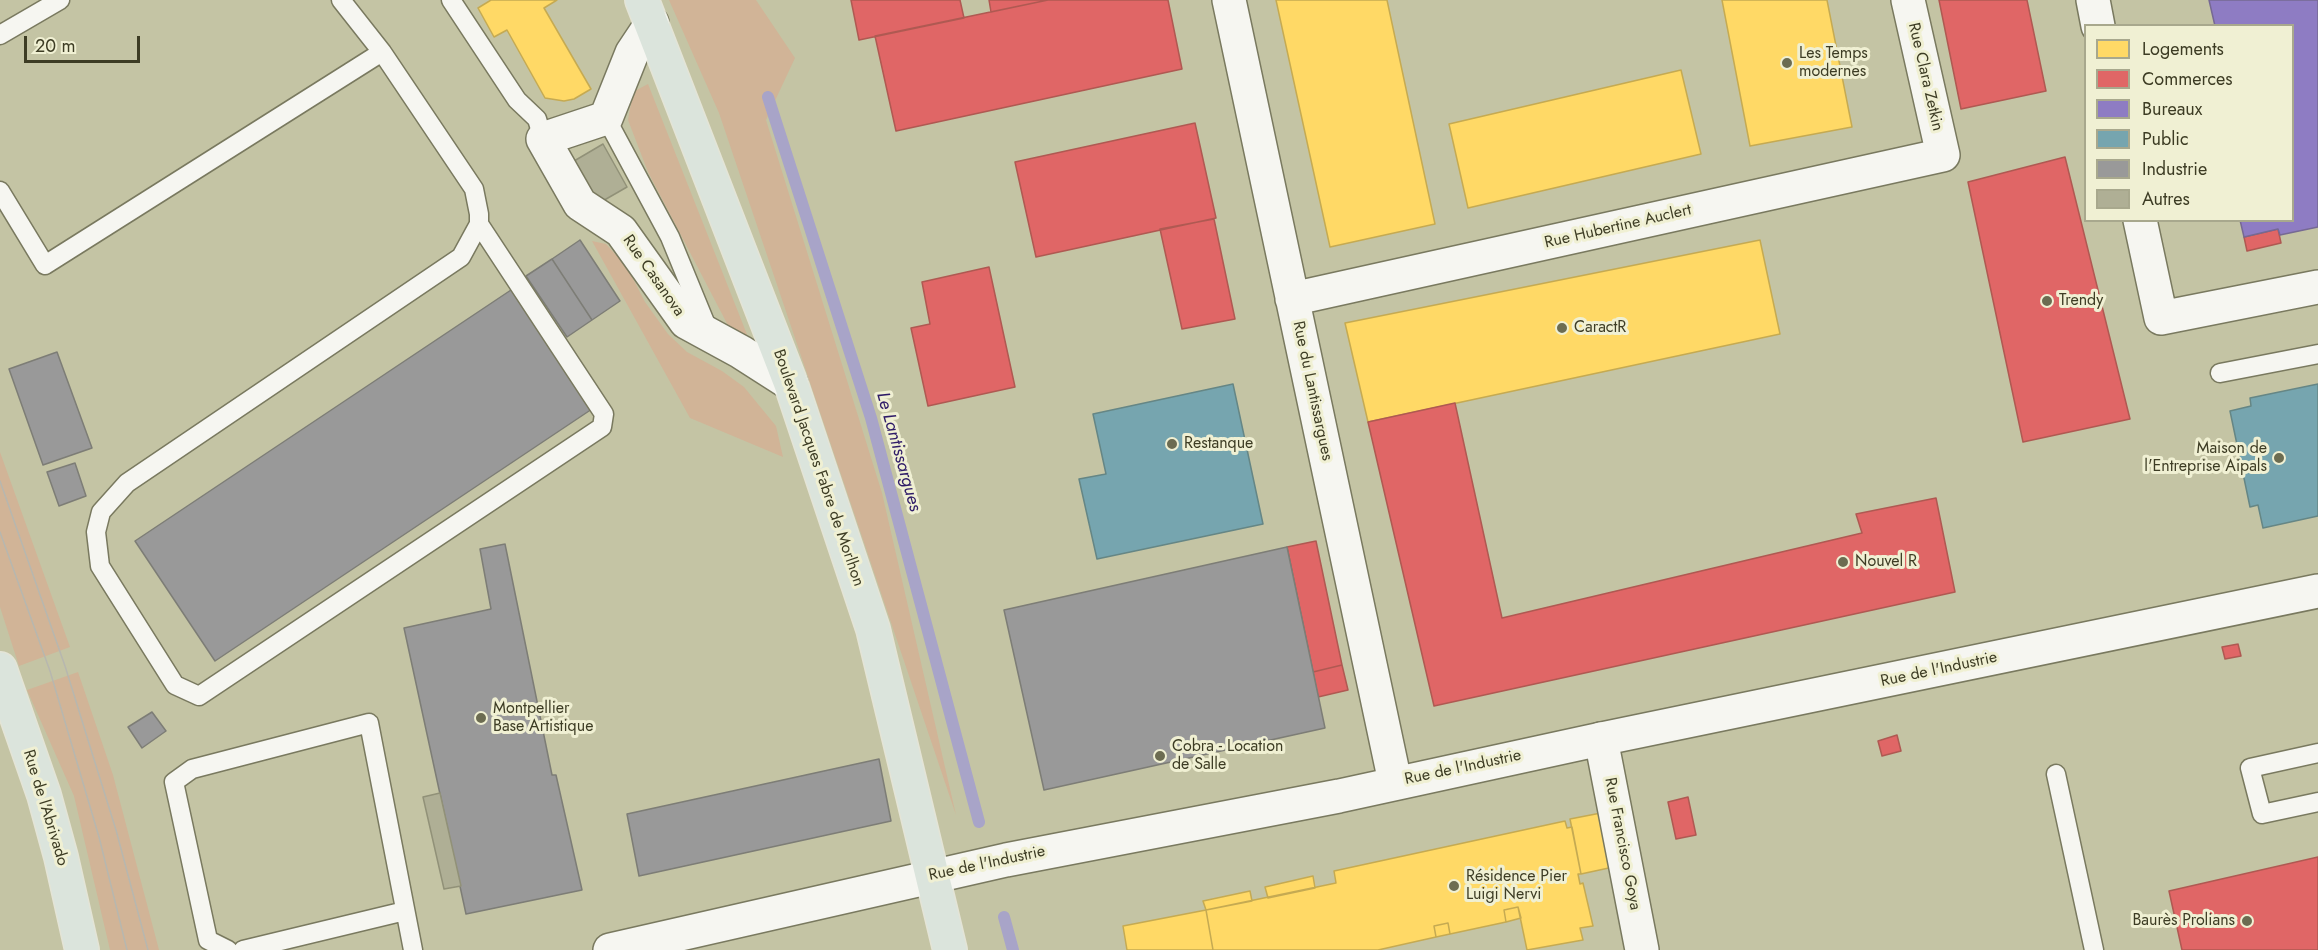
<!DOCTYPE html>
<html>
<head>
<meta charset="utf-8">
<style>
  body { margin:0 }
  #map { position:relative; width:2318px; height:950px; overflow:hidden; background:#c4c4a4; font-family:Jost,sans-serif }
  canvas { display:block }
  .legend { position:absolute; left:2084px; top:24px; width:210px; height:198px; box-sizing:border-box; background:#f0f0d3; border:2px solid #a8a88d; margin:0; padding:8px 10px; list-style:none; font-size:18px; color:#3d3c24 }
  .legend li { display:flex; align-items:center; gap:12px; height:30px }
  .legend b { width:30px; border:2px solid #a8a88d }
  .scale { position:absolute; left:24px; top:36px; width:116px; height:27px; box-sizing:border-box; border:3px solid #3d3c24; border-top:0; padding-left:8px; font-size:18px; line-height:21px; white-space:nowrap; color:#3d3c24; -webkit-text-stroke:4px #f0f0d3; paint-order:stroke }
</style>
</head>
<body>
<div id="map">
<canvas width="2318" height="950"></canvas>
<ul class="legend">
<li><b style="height:16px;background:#ffd966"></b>Logements</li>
<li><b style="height:16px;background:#e06666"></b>Commerces</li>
<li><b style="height:16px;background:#8e7cc3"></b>Bureaux</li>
<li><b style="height:16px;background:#76a5af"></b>Public</li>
<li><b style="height:16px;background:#999"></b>Industrie</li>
<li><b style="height:16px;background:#afaf95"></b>Autres</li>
</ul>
<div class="scale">20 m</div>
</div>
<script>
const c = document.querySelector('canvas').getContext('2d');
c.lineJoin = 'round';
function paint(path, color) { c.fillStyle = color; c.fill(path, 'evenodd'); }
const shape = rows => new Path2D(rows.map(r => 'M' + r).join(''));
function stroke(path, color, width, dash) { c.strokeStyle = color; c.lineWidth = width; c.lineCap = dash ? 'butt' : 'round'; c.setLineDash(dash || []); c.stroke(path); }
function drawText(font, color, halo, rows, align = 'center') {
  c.font = font + ' Jost,sans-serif'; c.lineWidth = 6; c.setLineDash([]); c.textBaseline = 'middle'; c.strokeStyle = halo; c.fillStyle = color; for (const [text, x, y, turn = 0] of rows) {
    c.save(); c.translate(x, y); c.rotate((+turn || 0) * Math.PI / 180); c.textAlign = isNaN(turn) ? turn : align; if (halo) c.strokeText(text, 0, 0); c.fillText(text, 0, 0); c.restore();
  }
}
const green = shape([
  [669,0,756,0,795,58,766,120,882,493,956,815,719,113],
  [648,84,748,337,733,335,648,172,628,120,633,92],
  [592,241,606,244,627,267,645,302,668,334,687,352,722,371,744,387,776,426,783,457,690,418],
  [0,452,70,647,19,666,0,607],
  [78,672,113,775,159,950,110,950,74,796,27,690]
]);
const homes = shape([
  [557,0,544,8,591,89,574,99,564,101,545,98,507,30,494,37,478,8,491,0,557,0],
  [1276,0,1387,0,1435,224,1330,247,1276,0],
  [1722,0,1827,0,1852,127,1750,146,1722,0],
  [1681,70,1701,154,1468,208,1449,124,1681,70],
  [1760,240,1780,334,1368,422,1345,323,1760,240],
  [1606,812,1618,866,1581,874,1570,819,1606,812],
  [1565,821,1567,828,1572,827,1581,874,1578,874,1580,884,1583,883,1593,926,1580,928,1583,940,1527,950,1518,907,1504,910,1506,922,1450,934,1448,923,1434,926,1436,937,1378,950,1213,950,1206,910,1336,883,1334,871,1565,821],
  [1313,876,1315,888,1268,898,1265,887,1313,876],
  [1250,891,1252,901,1206,910,1203,901,1250,891],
  [1518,907,1521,918,1506,922,1504,910,1518,907],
  [1206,910,1213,950,1127,950,1123,926,1206,910],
  [1448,923,1450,934,1436,937,1434,926,1448,923]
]);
const shops = shape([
  [851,0,960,0,964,18,859,40,851,0],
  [989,0,1048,0,991,12,989,0],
  [1048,0,1168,0,1182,69,896,131,875,36,1048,0],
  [1939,0,2027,0,2046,91,1961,109,1939,0],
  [1195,123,1216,218,1036,257,1015,162,1195,123],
  [2065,157,2130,419,2023,442,1968,182,2065,157],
  [1214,219,1235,319,1182,329,1160,229,1214,219],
  [2278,229,2281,243,2247,251,2244,237,2278,229],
  [989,267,1015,387,928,406,911,328,930,324,922,282,989,267],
  [1455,403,1502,618,1862,533,1856,514,1936,498,1955,592,1434,706,1368,422,1455,403],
  [1316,541,1342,665,1313,672,1287,547,1316,541],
  [2238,644,2241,656,2225,659,2222,647,2238,644],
  [1342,665,1348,690,1318,697,1313,672,1342,665],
  [1897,735,1901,751,1882,756,1878,741,1897,735],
  [1688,797,1696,835,1676,839,1668,802,1688,797],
  [2318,857,2318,950,2182,950,2169,891,2318,857]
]);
const offices = shape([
  [2209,0,2318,0,2318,227,2280,235,2278,229,2244,237,2240,220,2292,220,2292,26,2215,26,2209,0]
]);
const public = shape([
  [1233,384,1263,524,1097,559,1079,479,1106,474,1093,414,1233,384],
  [2318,384,2318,516,2263,528,2258,505,2250,507,2230,411,2251,406,2250,398,2318,384]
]);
const industry = shape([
  [580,240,620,301,592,320,552,259,580,240],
  [552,259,592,320,567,337,526,276,552,259],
  [514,288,592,409,215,661,135,541,514,288],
  [57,352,92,448,43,465,9,369,57,352],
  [75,463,86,496,59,506,47,472,75,463],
  [505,544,552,775,556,775,582,890,466,914,404,628,491,609,480,549,505,544],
  [1287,547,1325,728,1044,790,1004,610,1287,547],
  [152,712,166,731,142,748,128,727,152,712],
  [879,759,891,821,639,876,627,814,879,759]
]);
const stream = shape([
  [768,97,871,418,979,822],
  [1004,917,1013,950]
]);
const building = shape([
  [603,144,627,187,594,206,569,164,603,144],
  [440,793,461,886,444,889,423,797,440,793]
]);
const lane = shape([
  [451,0,517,100,537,119,543,139],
  [0,35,60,0],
  [382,52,474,189,479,214,479,224,461,257,127,483,101,512,96,532,100,566,175,685,199,696,602,427,604,414,479,224],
  [606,118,670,237,709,332],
  [0,191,45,265,382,52,341,0],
  [2220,373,2318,354],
  [2318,753,2250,768,2262,814,2318,802],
  [2056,774,2094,950],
  [228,950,208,940,174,782,192,769,369,723,413,950],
  [243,950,405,911]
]);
const street = shape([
  [1229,0,1395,782],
  [2093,0,2098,26],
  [652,23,632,53,606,118,543,139,580,204,621,231,686,322,741,352,791,384],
  [2140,220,2161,318,2318,287],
  [1292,299,1943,155,1908,0],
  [1601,739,1642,950]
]);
const secondary = shape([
  [610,950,1006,860,1339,796,1601,739,2318,591]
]);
const primary = shape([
  [642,0,791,384,873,629,950,950],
  [0,669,44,795,61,857,82,950]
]);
const tram = shape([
  [0,481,65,666,116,830,148,950],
  [0,532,50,671,99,837,127,950]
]);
const markers = [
  [1787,63,6,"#6c6c51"],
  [2047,301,6,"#6c6c51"],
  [1562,328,6,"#6c6c51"],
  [1172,444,6,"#6c6c51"],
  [2279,458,6,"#6c6c51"],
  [1843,562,6,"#6c6c51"],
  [481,718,6,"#6c6c51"],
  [1160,756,6,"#6c6c51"],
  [1454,886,6,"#6c6c51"],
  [2247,921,6,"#6c6c51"]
];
const poiNames = [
  ["Les Temps",1799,54],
  ["modernes",1799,72],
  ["Trendy",2059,301],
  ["CaractR",1574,328],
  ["Restanque",1184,444],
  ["Maison de",2267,449,"right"],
  ["l'Entreprise Aipals",2267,467,"right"],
  ["Nouvel R",1855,562],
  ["Montpellier",493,709],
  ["Base Artistique",493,727],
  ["Cobra - Location",1172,747],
  ["de Salle",1172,765],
  ["Résidence Pier",1466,877],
  ["Luigi Nervi",1466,895],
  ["Baurès Prolians",2235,921,"right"]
];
const streetNames = [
  ["Rue Clara Zetkin",1925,77,77],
  ["Rue Hubertine Auclert",1618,227,-13],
  ["Rue Casanova",653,276,55],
  ["Rue du Lantissargues",1312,391,78],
  ["Boulevard Jacques Fabre de Morlhon",818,468,71],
  ["Rue de l'Industrie",1939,670,-12],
  ["Rue de l'Industrie",1463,768,-12],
  ["Rue de l'Abrivado",45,808,73],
  ["Rue Francisco Goya",1622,844,79],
  ["Rue de l'Industrie",987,864,-12]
];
const waterNames = [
  ["Le Lantissargues",898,452,74]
];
paint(green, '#d1b497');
paint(homes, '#ffd966');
stroke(homes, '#c5aa52', 1.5);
paint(shops, '#e06666');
stroke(shops, '#af5952', 1.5);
paint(offices, '#8e7cc3');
stroke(offices, '#766993', 1.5);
paint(public, '#76a5af');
stroke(public, '#658685', 1.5);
paint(industry, '#999');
stroke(industry, '#7d7d76', 1.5);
stroke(stream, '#a8a4c8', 12);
paint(building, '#afaf95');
stroke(building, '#919178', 1.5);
stroke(lane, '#79795f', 21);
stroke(street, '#79795f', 36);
stroke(secondary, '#79795f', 36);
stroke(primary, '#e4e4d6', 36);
stroke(lane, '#f6f6f1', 18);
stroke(street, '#f6f6f1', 33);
stroke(secondary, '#f6f6f1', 33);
stroke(primary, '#dbe4dc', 33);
stroke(tram, '#b7b7af', 1.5);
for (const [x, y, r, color] of markers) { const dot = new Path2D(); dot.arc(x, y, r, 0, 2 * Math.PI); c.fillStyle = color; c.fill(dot); stroke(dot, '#f0f0d3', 2); }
drawText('16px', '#3d3c24', '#f0f0d3', poiNames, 'left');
drawText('16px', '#3d3c24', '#f0f0d3', streetNames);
drawText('italic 18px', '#2e1b67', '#f0f0d3', waterNames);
</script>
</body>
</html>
